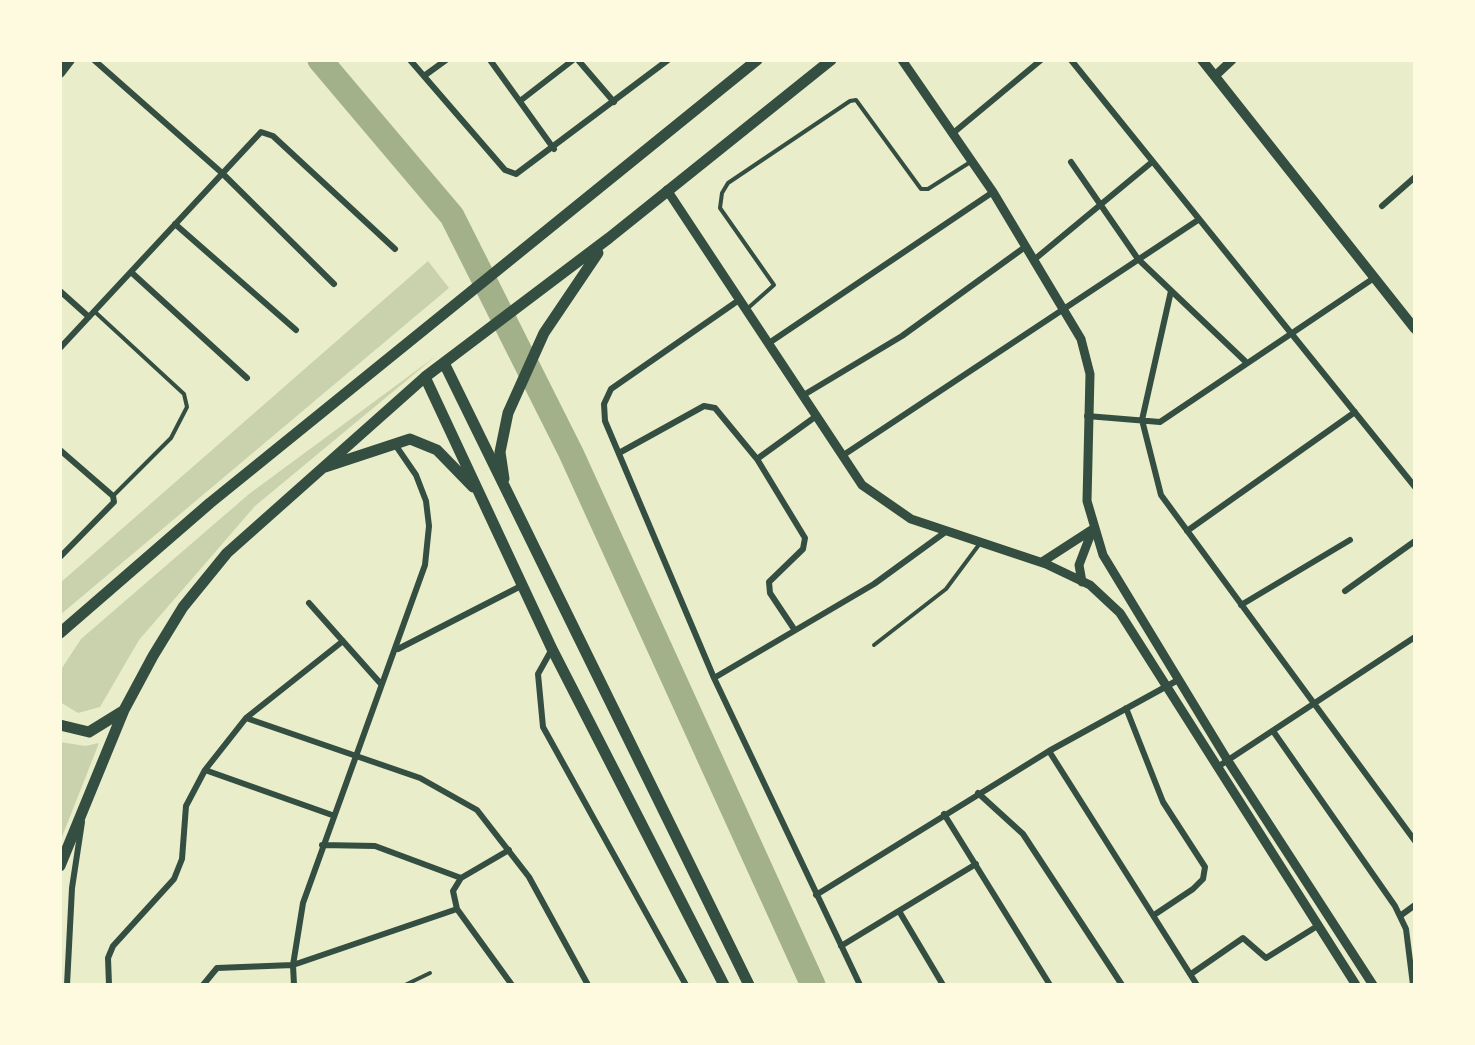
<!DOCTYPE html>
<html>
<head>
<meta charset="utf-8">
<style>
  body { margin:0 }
  #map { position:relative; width:1475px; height:1045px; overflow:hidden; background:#e9edc9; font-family:"Nunito Sans",sans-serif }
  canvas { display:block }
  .frame { position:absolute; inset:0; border:62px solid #fefae0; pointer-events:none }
</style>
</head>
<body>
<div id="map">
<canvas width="1475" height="1045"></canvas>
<div class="frame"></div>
</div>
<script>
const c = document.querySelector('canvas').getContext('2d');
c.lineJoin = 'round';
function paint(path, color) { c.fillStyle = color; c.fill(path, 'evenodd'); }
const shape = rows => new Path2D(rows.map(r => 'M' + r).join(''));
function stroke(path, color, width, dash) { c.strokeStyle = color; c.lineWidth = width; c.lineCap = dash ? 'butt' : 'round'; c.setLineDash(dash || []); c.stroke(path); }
const green = shape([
  [428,261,449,288,60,615,60,583],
  [436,356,255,506,139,640,100,707,78,713,60,702,60,671,81,639,249,494],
  [60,742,85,746,99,743,60,842]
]);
const river = shape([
  [320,60,452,216,571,453,813,985]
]);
const service = shape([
  [747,309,774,285,720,208,722,193,728,183,850,101,856,100,921,189,928,189,972,161],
  [94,311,184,394,187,407,171,438,115,494],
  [874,645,946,589,981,542],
  [405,985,430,973]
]);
const minor = shape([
  [94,60,222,173,334,284],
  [410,60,505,170,516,174,668,60],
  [490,60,554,149],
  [578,60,614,102],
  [1071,60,1415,487],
  [424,76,446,60],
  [520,101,573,60],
  [952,134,1041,60],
  [1071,162,1138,259,1247,363],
  [1382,206,1415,177],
  [175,224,296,330],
  [1035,259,1152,162],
  [131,272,247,378],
  [60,291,89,317],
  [1171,291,1142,420,1161,495,1415,841],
  [739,300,611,389,604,404,605,421,714,678,860,985],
  [769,343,993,192],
  [60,348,261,132,273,136,395,249],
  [802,396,902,336,1025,247],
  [1087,416,1160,422,1374,278],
  [60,450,113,496,114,502,60,557],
  [619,453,704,406,715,408,757,459,805,538,803,549,769,582,770,593,794,629],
  [842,456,1198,220],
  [757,459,815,417],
  [1187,531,1355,412],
  [1345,591,1415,541],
  [309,603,381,684],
  [1241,605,1350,540],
  [398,649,521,586],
  [552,649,538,674,543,727,686,985],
  [714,678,874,584,944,533],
  [1126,708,1163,802,1205,867,1203,879,1193,889,1154,915],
  [246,718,420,778,477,810,529,877,588,985],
  [1273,731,1395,906,1406,929,1413,985],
  [1049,751,1197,985],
  [1219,766,1415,637],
  [205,770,246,718,343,641],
  [978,793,1023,834,1122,985],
  [944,814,1050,985],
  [322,845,375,846,461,878],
  [509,850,461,878,453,891,457,909,512,985],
  [816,895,1049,751,1178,680],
  [899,911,943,985],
  [1400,916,1415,905],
  [841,946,976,864],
  [1191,974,1243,938,1266,958,1319,925],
  [67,985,72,888,82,822],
  [109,985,108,958,113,946,174,879,182,859,186,806,205,770,332,815],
  [203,985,217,968,293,965,457,909],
  [294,985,293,965,303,903,425,565,429,526,426,501,416,475,394,443]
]);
const tertiary = shape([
  [902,60,993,192,1081,339,1090,374,1087,501,1103,555,1228,761,1373,985],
  [1215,76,1232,60],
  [667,190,862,485,911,519,1046,564,1090,585,1120,613,1356,985],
  [1042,562,1093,529],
  [1082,582,1079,565,1092,531]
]);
const secondary = shape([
  [1202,60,1415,329],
  [60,73,70,60]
]);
const trunk = shape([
  [444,363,749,985],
  [425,377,552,649,724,985],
  [325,467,410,439,437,450,473,487],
  [504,479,500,452,508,413,544,333,598,253],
  [60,633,210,503,757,60],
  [60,725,89,732,123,711],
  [60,866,124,710,153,656,183,607,227,553,425,377,609,238,831,60]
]);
paint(green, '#cad2ad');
stroke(river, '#a3b18a', 25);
stroke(service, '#344e41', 4);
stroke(minor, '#344e41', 6);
stroke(tertiary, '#344e41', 9);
stroke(secondary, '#344e41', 10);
stroke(trunk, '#344e41', 11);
</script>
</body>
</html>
